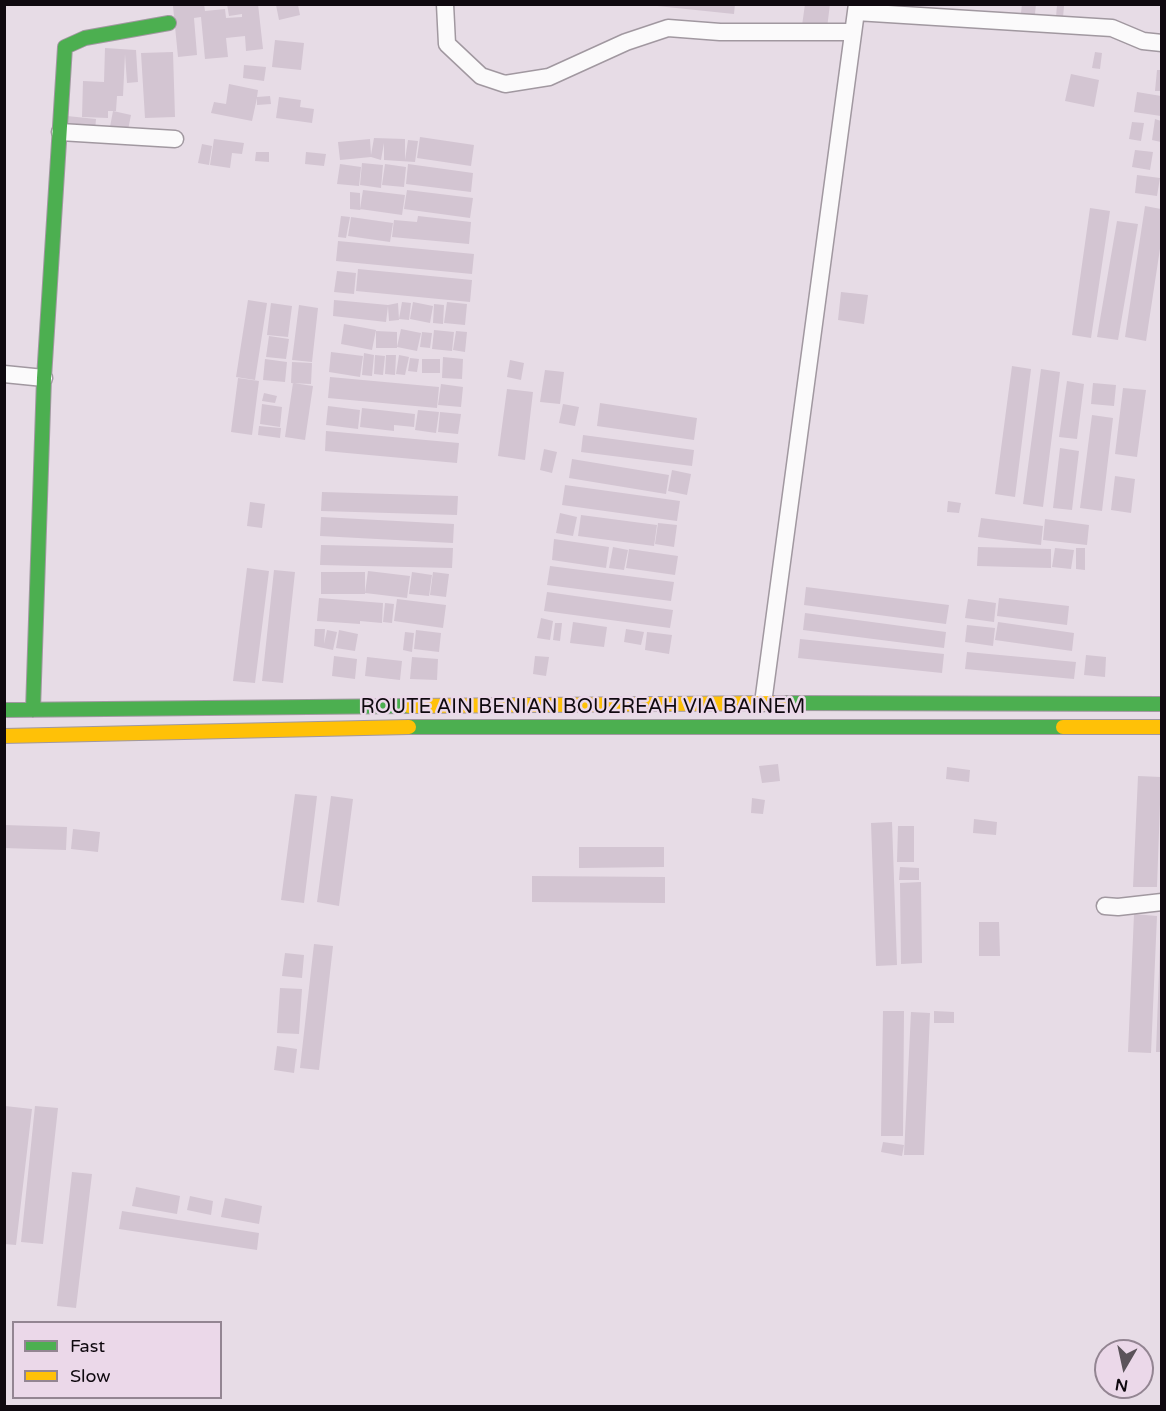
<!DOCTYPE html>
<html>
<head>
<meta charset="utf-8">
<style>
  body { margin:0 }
  #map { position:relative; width:1166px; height:1411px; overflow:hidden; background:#e7dce6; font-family:"Varela Round",sans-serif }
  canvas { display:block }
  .frame { position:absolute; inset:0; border:6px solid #0f090f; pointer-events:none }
  .legend { position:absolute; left:12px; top:1321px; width:210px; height:78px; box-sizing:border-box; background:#ebd8e9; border:2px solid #938592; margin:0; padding:8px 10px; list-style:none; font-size:18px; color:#0f090f }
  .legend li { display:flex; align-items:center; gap:12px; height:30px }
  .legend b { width:30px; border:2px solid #938592 }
  .north { position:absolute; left:1094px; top:1339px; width:60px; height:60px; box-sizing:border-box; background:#ebd8e9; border:2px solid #938592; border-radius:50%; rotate:189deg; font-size:16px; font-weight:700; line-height:24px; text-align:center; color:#0f090f }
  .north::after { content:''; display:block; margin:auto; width:21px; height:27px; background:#5b535a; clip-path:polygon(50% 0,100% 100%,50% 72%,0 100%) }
</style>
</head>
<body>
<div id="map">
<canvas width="1166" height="1411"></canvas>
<div class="frame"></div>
<ul class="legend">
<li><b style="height:8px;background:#4caf50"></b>Fast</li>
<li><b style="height:8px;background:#ffc107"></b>Slow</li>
</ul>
<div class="north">N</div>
</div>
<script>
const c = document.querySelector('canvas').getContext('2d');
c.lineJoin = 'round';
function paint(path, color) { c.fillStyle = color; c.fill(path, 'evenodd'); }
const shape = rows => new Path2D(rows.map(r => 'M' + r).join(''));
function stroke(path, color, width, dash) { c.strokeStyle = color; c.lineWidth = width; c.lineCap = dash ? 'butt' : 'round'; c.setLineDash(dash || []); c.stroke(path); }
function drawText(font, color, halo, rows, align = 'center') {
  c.font = font + ' "Varela Round",sans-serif'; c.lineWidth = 5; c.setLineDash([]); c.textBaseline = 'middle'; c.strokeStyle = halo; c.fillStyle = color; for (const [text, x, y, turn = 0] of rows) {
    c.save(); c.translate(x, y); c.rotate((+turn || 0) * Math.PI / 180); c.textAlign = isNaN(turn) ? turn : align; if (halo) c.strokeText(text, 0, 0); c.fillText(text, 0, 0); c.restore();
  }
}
const building = shape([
  [190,4,204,4,205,11,225,9,226,18,242,17,242,14,229,16,227,4,258,4,263,49,246,51,245,36,226,38,228,57,205,59,201,17,194,18,197,55,178,57,173,6],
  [638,4,735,4,734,14],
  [805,4,830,4,826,36,801,33],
  [1022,4,1036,4,1034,24,1020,22],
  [276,5,298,5,300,15,279,20],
  [1057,5,1064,6,1062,29,1055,29],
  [275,40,304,43,301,70,272,67],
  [105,48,136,50,138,82,127,83,125,54,123,96,117,96,116,111,108,111,108,118,82,117,83,81,104,82],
  [173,52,175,117,145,118,141,53],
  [1095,52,1102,53,1100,69,1092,68],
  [244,65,266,67,264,81,243,78],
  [1157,70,1161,70,1161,91,1155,91],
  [1071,74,1099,80,1094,107,1065,101],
  [229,84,258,90,257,97,270,96,271,104,257,105,257,98,252,121,211,113,214,102,226,104],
  [1137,92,1161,96,1161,116,1134,112],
  [279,97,301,100,300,107,314,109,312,123,276,118],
  [113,111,131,115,128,130,110,127],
  [67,116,96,119,95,131,65,127],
  [1155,119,1161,121,1161,142,1152,140],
  [1132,122,1144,123,1141,141,1129,139],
  [420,137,474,145,471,166,417,158],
  [374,138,405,139,405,160,408,140,418,141,415,162,384,160,384,143,381,160,371,157,340,160,338,142,370,139,371,155],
  [214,139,244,143,242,154,232,153,230,168,210,165],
  [202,144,212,146,209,165,198,163],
  [1135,150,1153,152,1150,170,1132,167],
  [256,152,269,152,269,162,255,161],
  [306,152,326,154,324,166,305,164],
  [362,163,383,165,381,188,360,185],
  [340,164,361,167,359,186,337,184],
  [385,164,406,167,404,187,382,185],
  [408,164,473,173,471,192,406,184],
  [1137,175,1160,178,1157,196,1135,193],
  [363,190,405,195,402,215,360,209],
  [407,190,473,198,470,218,404,209],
  [350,192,360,193,360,210,350,209],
  [1145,206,1161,209,1161,242,1146,341,1125,337],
  [1090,208,1110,211,1091,338,1072,335],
  [341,216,350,217,346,238,338,237],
  [418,216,471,222,469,244,392,237,394,220,417,222],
  [351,217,393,223,390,242,348,236],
  [1117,221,1138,224,1118,340,1097,337],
  [338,241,474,254,472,274,336,261],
  [358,269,472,280,470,302,356,291],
  [337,271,356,273,354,294,334,292],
  [841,292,868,295,864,324,838,320],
  [248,300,267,303,255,380,236,377],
  [334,300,388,305,398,303,399,320,389,321,388,306,386,322,333,316],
  [402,302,411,303,409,320,399,319],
  [413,302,433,306,430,323,410,319],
  [447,302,467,304,465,325,444,323],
  [271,303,292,306,288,337,267,335],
  [434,304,444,305,443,324,433,323],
  [299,305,318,308,312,362,292,360],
  [344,324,376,330,372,350,341,344],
  [401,329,421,333,417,351,397,347],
  [434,330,454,332,452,351,432,349],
  [376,331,397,332,397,348,376,348],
  [456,331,467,332,465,352,453,350],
  [422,332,432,333,430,348,420,347],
  [269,336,289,339,286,359,266,357],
  [331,352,363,356,360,377,329,372],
  [364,353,374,355,372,376,362,375],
  [375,355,385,356,383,375,374,374],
  [386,355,396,355,395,375,385,374],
  [399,355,409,357,405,375,396,374],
  [443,357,463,359,462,379,442,378],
  [410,358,419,359,417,372,408,371],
  [265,359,287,362,285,382,263,380],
  [422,359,440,359,440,373,422,373],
  [510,360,524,363,521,380,507,377],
  [292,362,312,363,311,384,291,383],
  [1012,366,1031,369,1015,497,995,494],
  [1041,369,1060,372,1043,507,1023,504],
  [545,370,564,372,560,404,540,402],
  [330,377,439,387,437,408,328,398],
  [238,378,259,381,252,435,231,432],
  [1067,381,1084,384,1077,439,1059,437],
  [293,383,313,386,305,440,285,437],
  [1093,383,1116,385,1114,406,1091,404],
  [441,384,463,387,461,407,438,405],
  [1123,388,1146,390,1137,457,1115,454],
  [507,389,533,392,525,460,498,456],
  [264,393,277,396,275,403,262,401],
  [600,403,697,418,694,440,597,426],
  [262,404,282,407,280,427,260,424],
  [563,404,579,407,575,426,559,423],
  [328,406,360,410,358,429,326,425],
  [362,408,415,414,414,427,394,425,394,431,360,427],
  [418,410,439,412,436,433,415,430],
  [440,412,461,414,458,434,438,432],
  [1092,415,1113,418,1102,511,1080,508],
  [259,426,281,428,280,438,258,435],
  [326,431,459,443,457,463,325,451],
  [583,435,694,450,692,466,581,452],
  [1060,448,1079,451,1072,510,1053,508],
  [544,449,557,452,552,473,540,470],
  [572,459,669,475,666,494,569,478],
  [672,470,691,474,687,495,668,491],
  [1115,476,1135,479,1131,513,1111,510],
  [565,485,680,501,677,521,562,505],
  [322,492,458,496,457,515,321,511],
  [948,501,961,503,959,513,947,512],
  [250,502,265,504,262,528,247,526],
  [560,513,577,517,573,536,556,533],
  [581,515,657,525,654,546,578,536],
  [321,517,454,524,453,543,320,536],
  [981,518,1043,526,1041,545,978,537],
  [1045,519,1089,525,1087,545,1043,540],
  [658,523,677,525,674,547,655,544],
  [554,539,609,547,606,568,552,560],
  [321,545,453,548,452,568,320,565],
  [613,547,628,550,624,570,609,568],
  [978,547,1051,549,1051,568,977,566],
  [1055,548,1074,550,1071,569,1052,567],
  [1076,548,1085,548,1085,570,1076,569],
  [629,549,678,556,675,575,626,568],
  [550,566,674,582,671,601,547,585],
  [247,568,269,571,255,683,233,681],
  [274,570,295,572,283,683,262,681],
  [368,571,410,576,407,598,365,593],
  [321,572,365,572,365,594,321,594],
  [412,572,432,575,429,596,409,594],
  [433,572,449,574,446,597,430,595],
  [806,587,949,605,946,624,804,605],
  [547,592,673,610,670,628,544,611],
  [319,598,383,603,382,623,360,621,360,624,317,621],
  [999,598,1069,606,1067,625,997,616],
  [397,599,446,605,443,628,394,621],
  [968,599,996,603,994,622,965,618],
  [385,603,394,604,392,623,383,622],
  [805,613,946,632,944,648,803,630],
  [541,618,553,621,550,640,537,638],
  [573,622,607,627,604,647,570,643],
  [998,622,1074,633,1072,651,995,640],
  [555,623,562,623,560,641,553,640],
  [967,625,995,628,993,646,965,642],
  [315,629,325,629,324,644,327,630,337,632,333,650,314,646],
  [626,629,644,632,641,645,624,642],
  [339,630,358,634,355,651,336,648],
  [416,630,441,633,439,652,414,649],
  [405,632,414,633,412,652,403,650],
  [647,632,672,635,669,654,645,650],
  [800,639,944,654,942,673,798,658],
  [967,652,1076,662,1074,679,965,669],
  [1086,655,1106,657,1105,677,1084,675],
  [334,656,357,659,355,679,332,676],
  [535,656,549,657,546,676,533,674],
  [367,657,402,661,400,680,365,676],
  [412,657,438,659,437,680,410,679],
  [778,764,780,781,762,783,759,766],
  [947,767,970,770,969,782,946,779],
  [1138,776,1161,777,1157,887,1133,887],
  [295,794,317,796,304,903,281,900],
  [331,796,353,799,339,906,317,902],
  [752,798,765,800,763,814,751,813],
  [974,819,997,822,996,835,973,833],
  [892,822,897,965,876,966,871,823],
  [4,825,67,827,66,850,4,848],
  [898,826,914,826,914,862,897,862],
  [73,829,100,832,98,852,71,849],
  [579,847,664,847,664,867,579,868],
  [900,867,919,868,919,880,899,880],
  [532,876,665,877,665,903,532,902],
  [921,882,922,963,901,964,900,883],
  [1134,914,1157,916,1151,1053,1128,1052],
  [979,922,999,922,1000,956,979,956],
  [314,944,333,946,319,1070,300,1068],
  [1160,944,1161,944,1161,1052,1156,1052],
  [285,953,304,955,302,978,282,976],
  [280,988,302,989,299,1034,277,1033],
  [883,1011,904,1011,903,1136,881,1136],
  [934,1011,954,1012,954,1023,934,1023],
  [911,1012,930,1013,924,1155,904,1155],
  [277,1046,297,1049,294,1073,274,1070],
  [5,1106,32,1109,16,1245,4,1244],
  [35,1106,58,1108,43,1244,21,1242],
  [883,1142,904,1145,902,1156,881,1152],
  [72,1172,92,1174,76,1308,57,1306],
  [136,1187,180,1196,177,1214,132,1206],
  [190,1196,213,1201,211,1215,187,1210],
  [225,1198,262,1206,259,1224,221,1217],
  [122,1211,259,1233,257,1250,119,1229]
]);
const street = shape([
  [445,4,447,44,481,76,505,84,549,77,626,42,668,28,720,32,853,32],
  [856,12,1112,28,1143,41,1162,43],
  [60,132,175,139],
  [4,374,44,378],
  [763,703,857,4],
  [1105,906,1118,907,1162,902]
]);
const fast = shape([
  [782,703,1162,704],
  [4,710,409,706],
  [33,710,44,378,65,47,85,38,169,23],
  [409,727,1063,727]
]);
const slow = shape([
  [409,706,782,703],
  [1063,727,1162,727],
  [4,736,409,727]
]);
const streetNames = [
  ["ROUTE AIN BENIAN BOUZREAH VIA BAINEM",583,708]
];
paint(building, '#d3c5d2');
stroke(street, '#a198a0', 19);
stroke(fast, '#a198a0', 16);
stroke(slow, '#a198a0', 16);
stroke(street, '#fbfafb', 16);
stroke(fast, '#4caf50', 14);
stroke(slow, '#ffc107', 14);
drawText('20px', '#0f090f', '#ebd8e9', streetNames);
</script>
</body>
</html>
